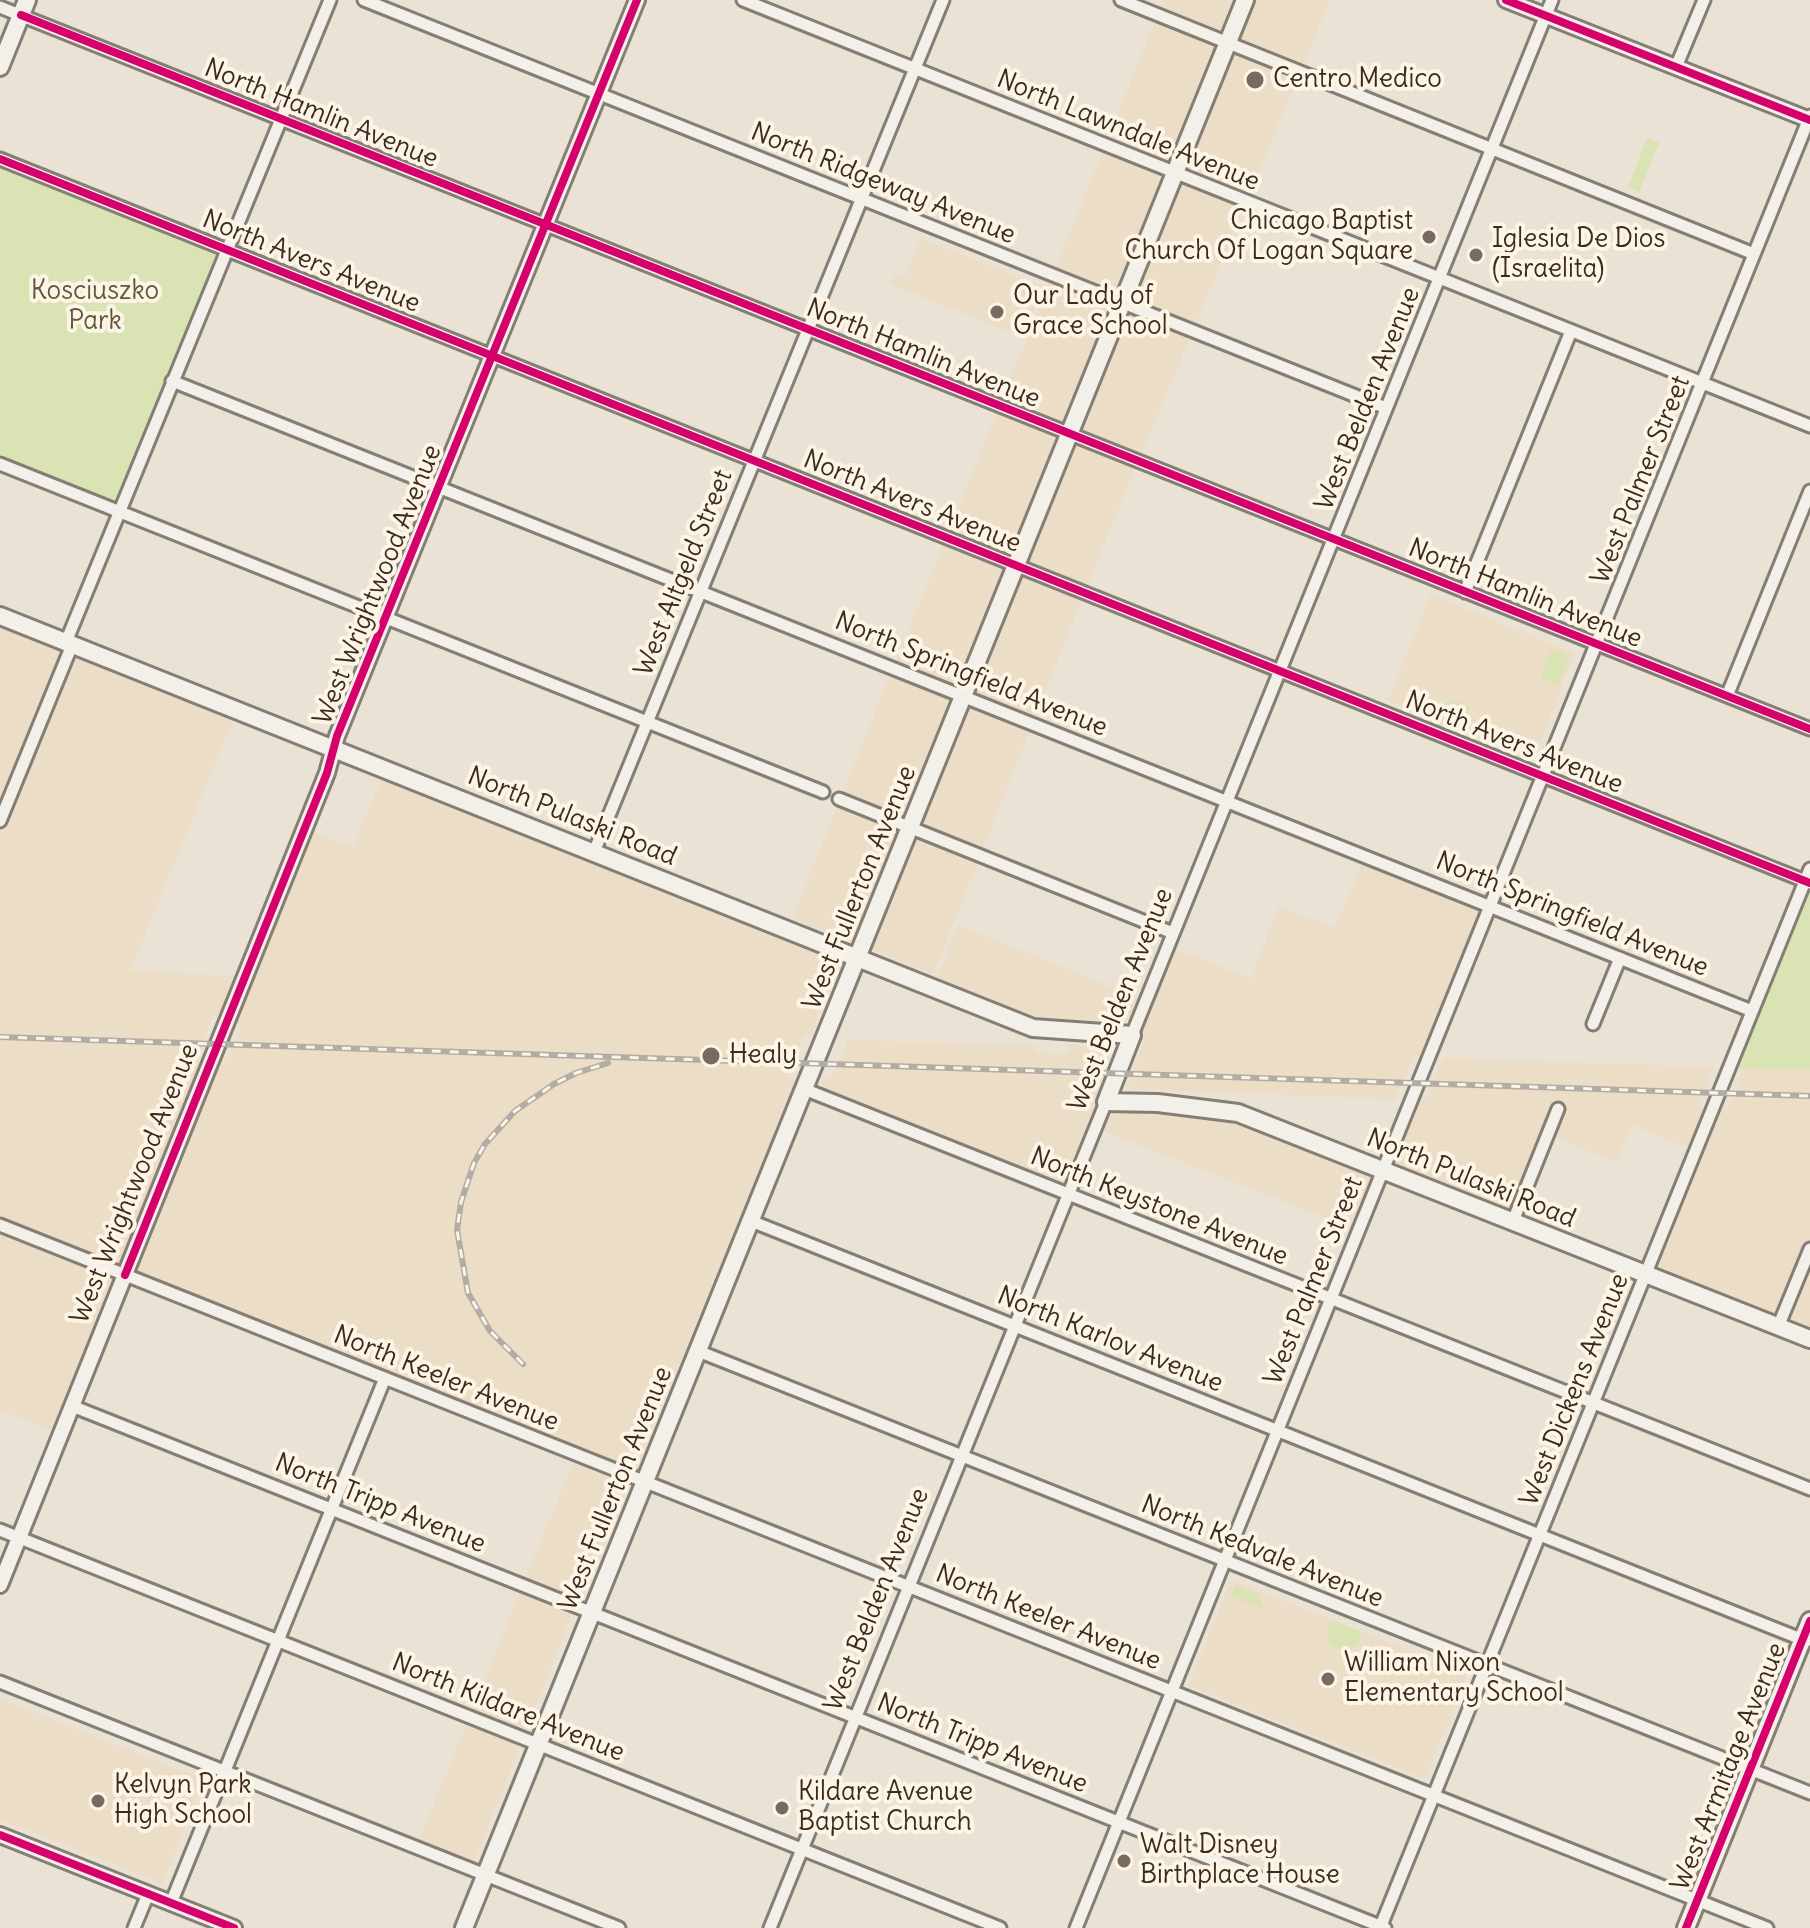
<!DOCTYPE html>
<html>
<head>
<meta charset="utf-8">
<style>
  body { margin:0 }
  canvas { display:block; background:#eae2d5 }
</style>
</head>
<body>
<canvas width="1810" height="1928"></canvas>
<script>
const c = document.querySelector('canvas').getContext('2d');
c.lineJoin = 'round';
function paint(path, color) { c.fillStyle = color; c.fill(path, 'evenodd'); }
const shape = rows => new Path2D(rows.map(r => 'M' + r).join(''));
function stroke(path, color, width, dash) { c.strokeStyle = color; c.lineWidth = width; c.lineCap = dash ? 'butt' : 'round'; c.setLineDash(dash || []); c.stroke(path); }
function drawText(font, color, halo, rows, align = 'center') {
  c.font = font + ' Delius,sans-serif'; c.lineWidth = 8; c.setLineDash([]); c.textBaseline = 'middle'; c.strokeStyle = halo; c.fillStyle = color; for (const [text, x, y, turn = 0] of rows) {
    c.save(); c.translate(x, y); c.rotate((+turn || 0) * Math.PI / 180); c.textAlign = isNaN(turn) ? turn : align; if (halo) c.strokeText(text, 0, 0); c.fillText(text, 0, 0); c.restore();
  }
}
const built = shape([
  [1164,0,1330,0,1102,549,933,974,792,918],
  [920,238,1043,287,1023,337,890,284,894,275,904,279],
  [1431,595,1574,653,1534,758,1388,700],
  [0,626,233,720,130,971,235,976,219,1015,213,1016,195,1059,200,1062,53,1431,0,1410],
  [381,779,838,962,819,1009,812,1035,804,1035,792,1064,787,1078,795,1081,636,1470,135,1271,223,1057,228,1059,239,1033,242,1024,237,1022,313,832,353,847],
  [1362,863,1481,908,1421,1057,1413,1057,1395,1101,1388,1099,1131,1089,1128,1083,1142,1047,1138,1046,1145,1022,1174,948,1251,979,1279,907,1335,928],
  [958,925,1139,998,1130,1020,1039,1020,937,979],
  [848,1040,1036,1045,1036,1053,1069,1054,1070,1045,1104,1047,1108,1055,1096,1087,1101,1088,1063,1185,825,1090,822,1083,824,1077,831,1080],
  [1443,1057,1502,1060,1714,1067,1698,1106,1705,1109,1689,1148,1633,1125,1616,1162,1552,1136,1520,1217,1392,1164,1418,1099,1426,1099],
  [1744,1068,1810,1070,1810,1332,1655,1267,1720,1106,1728,1108,1739,1086,1736,1085],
  [1109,1112,1228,1117,1372,1175,1352,1228,1101,1130],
  [573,1463,624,1483,473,1865,418,1843],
  [1231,1580,1467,1673,1425,1779,1189,1686],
  [0,1699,204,1780,162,1884,0,1819]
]);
const green = shape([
  [1647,138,1659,143,1639,192,1628,187],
  [0,167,218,254,118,503,0,456],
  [1552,649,1569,656,1558,685,1541,678],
  [1451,699,1470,707,1462,727,1442,719],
  [1810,890,1810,1070,1736,1068,1806,895],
  [1236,1585,1257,1593,1264,1609,1231,1596],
  [1333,1620,1361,1632,1359,1642,1352,1649,1342,1652,1329,1644,1327,1629]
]);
const minor = shape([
  [364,0,1386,408],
  [743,0,1810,426],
  [1121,0,1754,254],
  [0,7,1810,729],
  [1676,67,1704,0],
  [0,159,1810,883],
  [172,381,1752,1011],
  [0,464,823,792],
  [1465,592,1571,331],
  [66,642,330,0],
  [1727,696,1810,491],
  [839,799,1173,933],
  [0,821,72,645],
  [594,852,943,0],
  [1593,1024,1620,958],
  [1132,1035,1552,0],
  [804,1089,1810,1489],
  [751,1221,1806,1641],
  [1513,1221,1558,1109],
  [0,1225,1767,1928],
  [1778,1327,1810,1249],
  [698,1351,1810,1793],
  [72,1406,1385,1928],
  [0,1530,1000,1928],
  [0,1682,619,1928],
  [171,1903,385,1378],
  [134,1928,148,1894],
  [770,1928,1106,1102],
  [1076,1928,1810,116],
  [1380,1928,1810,869]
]);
const tertiary = shape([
  [1506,0,1810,120],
  [0,1585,327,773,337,736,637,0],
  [0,1835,234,1928]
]);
const secondary = shape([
  [0,67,27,0],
  [0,616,1033,1028,1132,1035,1106,1102,1158,1103,1238,1113,1810,1339],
  [464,1928,1245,0],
  [1686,1928,1810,1621]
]);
const rail = shape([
  [0,1037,1810,1096],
  [523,1364,490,1331,468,1293,457,1230,461,1202,474,1163,485,1144,515,1111,554,1084,576,1073,608,1063]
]);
const cycleway = shape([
  [1506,0,1810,120],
  [21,15,1810,729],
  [0,159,1810,883],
  [125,1275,327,773,337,736,637,0],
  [0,1835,234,1928],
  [1686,1928,1810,1621]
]);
const markers = [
  [1255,80,10,"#786a5e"],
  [1429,237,8,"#786a5e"],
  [1476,255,8,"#786a5e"],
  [997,312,8,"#786a5e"],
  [711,1056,10,"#786a5e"],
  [1328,1679,8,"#786a5e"],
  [98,1801,8,"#786a5e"],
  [782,1808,8,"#786a5e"],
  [1124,1861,8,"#786a5e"]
];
const poiNames = [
  ["Centro Medico",1273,80],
  ["Chicago Baptist",1413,222,"right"],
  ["Church Of Logan Square",1413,252,"right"],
  ["Iglesia De Dios",1492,240],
  ["(Israelita)",1492,270],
  ["Our Lady of",1013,297],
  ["Grace School",1013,327],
  ["Healy",729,1056],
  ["William Nixon",1344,1664],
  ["Elementary School",1344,1694],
  ["Kelvyn Park",114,1786],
  ["High School",114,1816],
  ["Kildare Avenue",798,1793],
  ["Baptist Church",798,1823],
  ["Walt Disney",1140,1846],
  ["Birthplace House",1140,1876]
];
const streetNames = [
  ["North Hamlin Avenue",321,114,22],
  ["North Lawndale Avenue",1128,131,22],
  ["North Ridgeway Avenue",883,184,22],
  ["North Avers Avenue",311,262,22],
  ["North Hamlin Avenue",923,354,22],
  ["West Belden Avenue",1368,399,-68],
  ["West Palmer Street",1641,480,-68],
  ["North Avers Avenue",912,502,22],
  ["West Altgeld Street",684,573,-68],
  ["West Wrightwood Avenue",378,585,-68],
  ["North Hamlin Avenue",1525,594,22],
  ["North Springfield Avenue",971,675,22],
  ["North Avers Avenue",1514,743,22],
  ["North Pulaski Road",572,817,22],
  ["West Fullerton Avenue",860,888,-68],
  ["North Springfield Avenue",1572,915,22],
  ["West Belden Avenue",1121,1000,-68],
  ["North Pulaski Road",1471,1179,22],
  ["West Wrightwood Avenue",135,1184,-68],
  ["North Keystone Avenue",1159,1207,22],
  ["West Palmer Street",1314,1281,-68],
  ["North Karlov Avenue",1110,1340,22],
  ["North Keeler Avenue",446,1379,22],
  ["West Dickens Avenue",1575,1390,-68],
  ["West Fullerton Avenue",616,1489,-68],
  ["North Tripp Avenue",380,1504,22],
  ["North Kedvale Avenue",1262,1552,22],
  ["West Belden Avenue",877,1600,-68],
  ["North Keeler Avenue",1048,1618,22],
  ["North Kildare Avenue",508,1708,22],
  ["North Tripp Avenue",982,1744,22],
  ["West Armitage Avenue",1729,1767,-68]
];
const parkNames = [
  ["Kosciuszko",95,292],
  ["Park",95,322]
];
paint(built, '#ebddc6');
paint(green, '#dae3b4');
stroke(minor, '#857e75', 17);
stroke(tertiary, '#857e75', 20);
stroke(secondary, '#857e75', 22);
stroke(minor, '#f3f0e9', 11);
stroke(tertiary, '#f3f0e9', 14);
stroke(secondary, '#f3f0e9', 16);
stroke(rail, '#b1aca5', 6);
stroke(rail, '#fcf5e5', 3, [9]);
stroke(cycleway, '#d6006c', 8);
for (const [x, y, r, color] of markers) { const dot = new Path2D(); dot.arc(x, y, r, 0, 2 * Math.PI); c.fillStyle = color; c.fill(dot); stroke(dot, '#fcf5e5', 3); }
drawText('26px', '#3b2a1e', '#fcf5e5', poiNames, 'left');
drawText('26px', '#3b2a1e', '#fcf5e5', streetNames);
drawText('26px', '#60583d', '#fcf5e5', parkNames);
</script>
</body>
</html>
